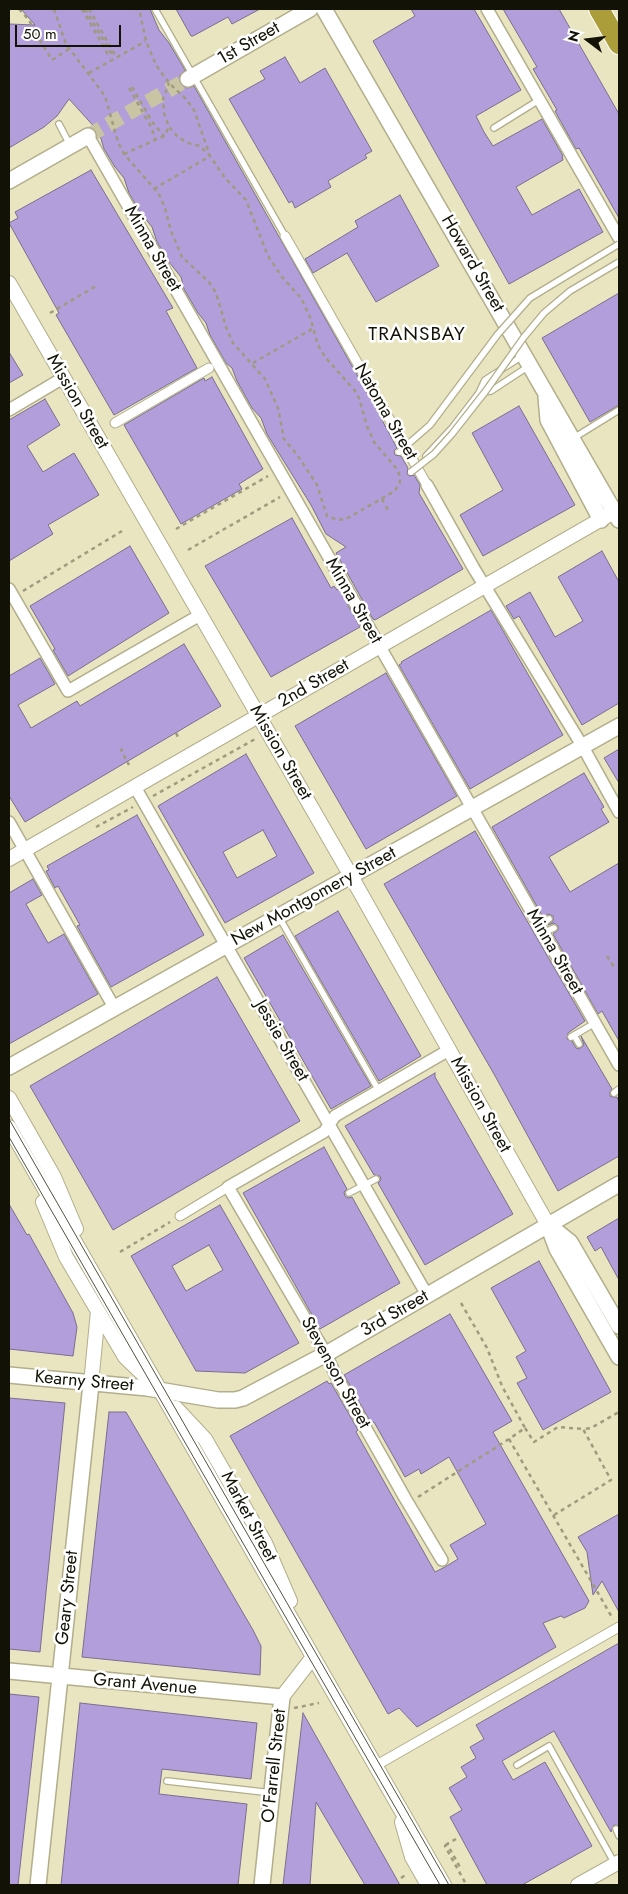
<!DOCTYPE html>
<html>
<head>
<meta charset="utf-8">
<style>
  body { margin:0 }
  #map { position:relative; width:628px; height:1894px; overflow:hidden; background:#e9e5c0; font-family:Jost,sans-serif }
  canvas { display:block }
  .frame { position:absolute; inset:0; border:10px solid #131206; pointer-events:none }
  .north { position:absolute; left:563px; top:15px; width:50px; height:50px; -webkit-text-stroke:4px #fff; paint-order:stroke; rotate:285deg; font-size:14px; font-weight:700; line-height:20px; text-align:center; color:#131206 }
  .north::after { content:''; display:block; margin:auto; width:18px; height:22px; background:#131206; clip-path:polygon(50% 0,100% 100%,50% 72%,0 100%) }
  .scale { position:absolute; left:15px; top:25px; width:106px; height:22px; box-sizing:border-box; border:2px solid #131206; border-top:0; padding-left:6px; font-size:15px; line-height:18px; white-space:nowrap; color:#131206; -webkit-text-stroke:4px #fff; paint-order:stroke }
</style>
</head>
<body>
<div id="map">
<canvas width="628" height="1894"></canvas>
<div class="frame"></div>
<div class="north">N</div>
<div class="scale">50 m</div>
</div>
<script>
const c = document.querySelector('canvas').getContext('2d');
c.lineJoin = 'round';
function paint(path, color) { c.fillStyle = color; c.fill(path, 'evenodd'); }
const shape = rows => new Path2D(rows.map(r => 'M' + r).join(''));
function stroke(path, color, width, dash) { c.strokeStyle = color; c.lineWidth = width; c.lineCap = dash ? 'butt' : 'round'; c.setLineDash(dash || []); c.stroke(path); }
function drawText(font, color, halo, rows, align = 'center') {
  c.font = font + ' Jost,sans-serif'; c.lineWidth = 5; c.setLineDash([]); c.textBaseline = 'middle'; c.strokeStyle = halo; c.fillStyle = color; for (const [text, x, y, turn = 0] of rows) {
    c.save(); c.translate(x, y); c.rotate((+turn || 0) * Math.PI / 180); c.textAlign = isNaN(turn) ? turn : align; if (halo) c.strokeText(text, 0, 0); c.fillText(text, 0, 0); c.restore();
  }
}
const building = shape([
  [21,9,150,9,159,30,169,43,185,70,180,75,180,83,187,88,194,86,374,405,397,448,394,451,395,455,401,456,408,468,407,474,410,476,414,475,420,485,419,493,463,569,375,620,373,619,336,553,346,547,326,534,311,505,267,434,261,418,252,408,237,381,232,368,226,363,210,335,206,323,198,313,184,289,181,277,169,262,157,242,152,227,140,212,129,193,124,178,115,167,104,149,99,132,69,99,57,116,44,127,9,148,9,24,35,25,21,9],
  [176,9,260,9,232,24,228,17,193,36,191,36,176,9],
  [411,9,474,9,521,90,476,116,484,132,493,146,542,119,563,156,562,157,563,160,516,187,532,215,579,189,603,232,509,284,373,41,415,16,411,9],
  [503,9,559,9,619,114,619,218,579,148,576,149,555,111,557,110,533,69,537,67,503,9],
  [285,57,300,83,325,68,372,151,365,155,367,158,328,181,331,187,295,208,292,201,289,203,229,99,265,79,260,71,285,57],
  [91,170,173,308,166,311,197,368,114,415,56,315,59,313,9,223,18,218,15,212,91,170],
  [400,195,439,266,376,302,347,253,313,273,305,259,358,227,355,221,400,195],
  [619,293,619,405,590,422,542,338,619,293],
  [9,352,23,375,9,383,9,352],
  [212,377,263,469,239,484,242,489,181,524,124,425,204,378,205,381,212,377],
  [45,399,60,425,27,446,43,472,74,453,99,495,48,525,53,534,9,561,9,420,45,399],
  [519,406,575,505,483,556,460,515,503,490,472,433,519,406],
  [292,518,331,588,334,586,337,590,339,589,360,627,271,677,205,566,292,518],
  [130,546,169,613,68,676,53,650,55,649,30,606,130,546],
  [602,551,619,582,619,703,582,725,519,616,514,619,506,606,530,592,555,637,583,621,558,577,602,551],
  [491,610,563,735,470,789,399,665,402,663,401,662,491,610],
  [184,644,221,706,25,822,9,796,9,676,40,658,55,684,18,705,31,728,77,701,80,706,184,644],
  [386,673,457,796,366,849,295,726,386,673],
  [619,749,619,783,604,758,619,749],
  [246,754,314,873,225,923,158,806,246,754],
  [263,830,277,856,237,878,223,852,263,830],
  [584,773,604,807,601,809,609,822,549,857,570,892,619,863,619,1041,602,1011,598,1014,553,934,558,930,558,926,554,923,548,925,553,921,553,916,548,914,543,917,492,827,584,773],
  [137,815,204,935,111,987,77,926,80,925,58,886,55,888,46,871,49,870,47,866,137,815],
  [475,831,585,1021,568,1033,567,1039,572,1041,576,1048,579,1049,584,1045,581,1036,612,1089,610,1092,610,1096,613,1097,617,1097,619,1102,619,1156,558,1191,494,1074,384,884,475,831],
  [33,879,42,895,26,904,48,943,64,934,98,994,9,1044,9,893,33,879],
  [338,911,421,1056,379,1081,295,936,338,911],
  [283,935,371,1086,331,1109,244,958,283,935],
  [217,977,300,1121,113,1230,30,1086,217,977],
  [435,1073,435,1077,513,1214,425,1265,378,1183,381,1180,380,1176,374,1175,345,1126,435,1073],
  [324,1147,347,1189,344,1192,345,1196,348,1198,352,1197,400,1283,320,1329,243,1193,324,1147],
  [9,1204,27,1235,29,1234,73,1313,77,1327,73,1356,9,1349,9,1204],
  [220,1205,299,1343,245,1373,196,1371,131,1256,220,1205],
  [209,1245,223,1270,186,1291,172,1266,209,1245],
  [619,1218,619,1280,601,1247,595,1251,587,1237,619,1218],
  [539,1261,611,1392,543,1430,517,1383,527,1378,516,1357,526,1351,491,1288,539,1261],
  [450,1314,512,1421,493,1432,589,1601,585,1608,564,1618,561,1616,543,1623,556,1647,417,1727,399,1708,388,1714,230,1436,327,1381,329,1384,331,1383,358,1430,356,1432,435,1572,445,1567,458,1559,450,1545,486,1524,449,1457,421,1474,419,1469,405,1477,374,1422,371,1423,344,1375,450,1314],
  [9,1398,65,1403,40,1652,9,1649,9,1398],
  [109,1412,126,1412,253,1630,261,1646,260,1675,82,1657,109,1412],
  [619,1514,619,1612,602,1581,593,1595,587,1552,578,1537,619,1514],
  [619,1643,619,1826,614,1825,611,1832,554,1731,502,1761,513,1780,545,1762,592,1846,522,1885,487,1885,450,1817,462,1810,449,1788,467,1777,461,1767,476,1758,470,1747,484,1739,476,1725,619,1643],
  [9,1694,39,1697,18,1885,9,1885,9,1694],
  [80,1703,257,1723,251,1779,162,1769,159,1794,247,1804,238,1885,61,1885,80,1703],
  [303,1713,400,1885,365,1885,316,1802,310,1885,283,1885,303,1713]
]);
const secondaryTunnel = shape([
  [88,136,188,79]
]);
const path = shape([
  [19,9,29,20,36,34],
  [54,9,66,44,105,96,118,142,124,154,159,194,165,208,171,231,182,257,209,282,216,293,227,330,233,343,265,379,278,408,284,439,298,456,317,485,327,516,338,520,346,519,395,491,400,482,399,474,397,469,374,442,367,426,359,398,356,392,325,357,318,345,310,317,301,298,282,277,268,256,246,200,225,178,210,156,194,110,185,98,169,83,156,65,146,41,140,13,136,9],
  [82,9,110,58],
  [85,9,113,56],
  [89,9,115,55],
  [35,35,36,34,52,60,69,49],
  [89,73,146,41],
  [132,87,153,123,164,136],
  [129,88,150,125,156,140],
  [124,154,164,136,169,127],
  [154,189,210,156,200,146,188,143,178,137,169,127,164,113,163,99,169,83],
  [50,313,96,286],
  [253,363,312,329],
  [382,499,389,512],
  [176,529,268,476],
  [188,550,280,497],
  [23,591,122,531],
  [176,733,178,737],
  [123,749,121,750,129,765],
  [153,796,257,738],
  [96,827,133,807],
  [607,956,614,967],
  [120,1252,170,1222],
  [461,1303,487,1348,502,1386,525,1428,509,1439,613,1619],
  [525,1428,534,1442,558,1427,583,1429],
  [418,1497,509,1439],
  [554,1515,611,1480,583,1429,591,1428,619,1412],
  [294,1708,319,1703],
  [456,1839,447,1844,461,1869],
  [447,1844,445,1846,466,1884],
  [401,1878,407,1874]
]);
const service = shape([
  [155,9,285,236],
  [59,124,70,145],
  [494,128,539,100],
  [483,392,491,391,529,366],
  [572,439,619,410],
  [426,456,453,427,479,393,485,380,524,355],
  [279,917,379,1091],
  [539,925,549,919],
  [543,933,554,928],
  [574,1035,579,1044],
  [571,1037,595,1023],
  [614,1093,619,1089],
  [349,1193,376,1179],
  [517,1765,549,1746,615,1864],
  [167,1781,272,1793],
  [616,1829,619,1836]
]);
const pedestrian = shape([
  [285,236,427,485],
  [115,423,209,368],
  [180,1216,228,1187],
  [375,1766,619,1627]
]);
const minor = shape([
  [487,9,619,238],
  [88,136,619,1065],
  [9,410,63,378],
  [427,485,473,567,583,747,619,812],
  [9,589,68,691,200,615],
  [135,787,427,1295],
  [9,822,115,1009],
  [442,1560,405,1498,335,1374,326,1354,228,1187,324,1132,335,1116,449,1050]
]);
const tertiary = shape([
  [9,283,351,876,548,1225],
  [9,859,619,509],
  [9,1098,54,1177,76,1229],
  [9,1127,444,1885],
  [43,1202,66,1257,125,1357,149,1380],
  [91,1384,98,1311],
  [176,1408,205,1439,265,1543,290,1601],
  [282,1697,313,1657],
  [402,1822,412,1857,428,1885],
  [578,1885,619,1862]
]);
const secondary = shape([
  [324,9,619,520],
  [188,79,310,9],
  [9,181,88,136],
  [546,397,548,420,601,520],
  [9,1067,619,726],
  [548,1225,557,1249,619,1357],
  [550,1226,570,1242,619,1326],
  [9,1375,147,1388,218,1400,235,1400,243,1398,326,1354,619,1184],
  [9,1671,282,1697,262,1885],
  [38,1885,91,1384]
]);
const motorway = shape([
  [599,9,619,44]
]);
const tram = shape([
  [9,1119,449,1885],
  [9,1137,440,1885]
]);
const serviceBridge = shape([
  [399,452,430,425,498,334,530,298,619,244],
  [411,472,434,454,452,434,485,392,524,337,544,313,570,291,619,262]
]);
const streetNames = [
  ["1st Street",249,44,-30],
  ["Minna Street",152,249,60],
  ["Howard Street",472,264,60],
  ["Mission Street",77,402,60],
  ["Natoma Street",385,412,60],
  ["Minna Street",353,601,60],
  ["2nd Street",314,684,-30],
  ["Mission Street",280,753,60],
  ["New Montgomery Street",314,897,-29],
  ["Minna Street",554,952,60],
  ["Jessie Street",281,1041,60],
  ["Mission Street",480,1105,61],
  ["3rd Street",395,1314,-30],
  ["Stevenson Street",335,1373,61],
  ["Kearny Street",84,1382,5],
  ["Market Street",248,1517,62],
  ["Geary Street",68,1598,-84],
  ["Grant Avenue",145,1685,5],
  ["O'Farrell Street",275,1766,-84]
];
const neighbourhoodNames = [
  ["TRANSBAY",417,335]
];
paint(building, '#b19eda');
stroke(building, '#786f8e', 1);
stroke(secondaryTunnel, '#c9c5a4', 15, [15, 8]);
stroke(service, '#b2ae8b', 8);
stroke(pedestrian, '#b2ae8b', 11);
stroke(minor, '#b2ae8b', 14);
stroke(tertiary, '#b2ae8b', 16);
stroke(secondary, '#b2ae8b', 18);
stroke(motorway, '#fff', 22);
stroke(path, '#9e9b7f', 2.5, [4, 4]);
stroke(service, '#fff', 5.5);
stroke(pedestrian, '#fff', 9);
stroke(minor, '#fff', 11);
stroke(tertiary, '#fff', 14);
stroke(secondary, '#fff', 15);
stroke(motorway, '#ab9e3a', 20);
stroke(tram, '#54523f', 1);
stroke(serviceBridge, '#b2ae8b', 8, []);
stroke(serviceBridge, '#fff', 5.5);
drawText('18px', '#131206', '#fff', streetNames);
c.letterSpacing = '1px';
drawText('19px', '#131206', '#fff', neighbourhoodNames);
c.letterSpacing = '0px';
</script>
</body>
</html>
